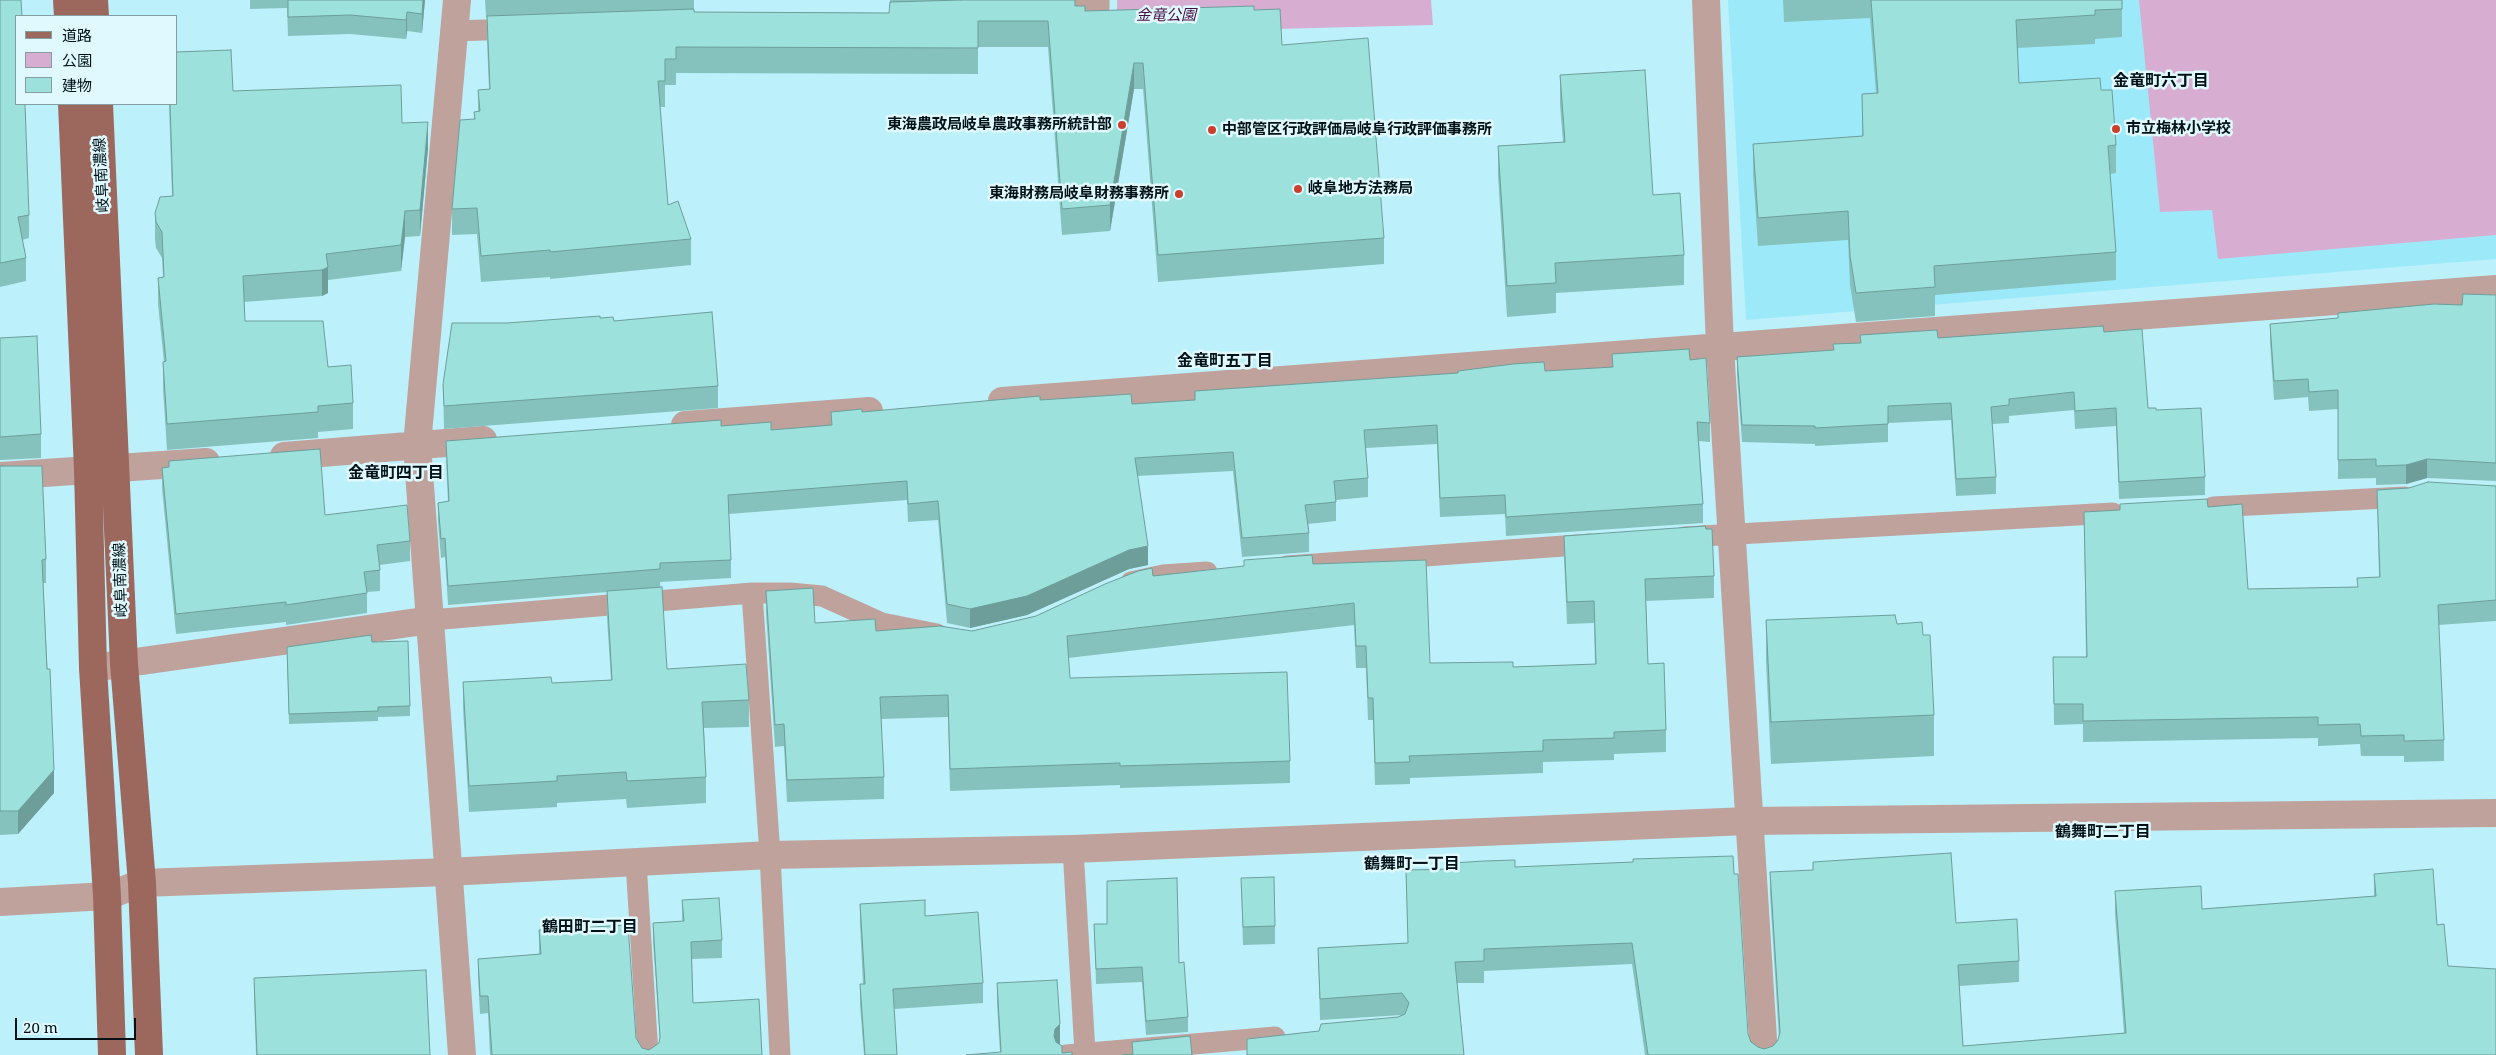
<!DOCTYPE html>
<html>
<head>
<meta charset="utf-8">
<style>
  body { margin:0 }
  #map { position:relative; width:2496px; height:1055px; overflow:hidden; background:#bcf1fb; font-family:"Noto Serif","Noto Sans JP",serif }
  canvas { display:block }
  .legend { position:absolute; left:15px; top:15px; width:162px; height:90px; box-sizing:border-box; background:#dff9fe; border:1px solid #869da2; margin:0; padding:6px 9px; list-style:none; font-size:15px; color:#001217 }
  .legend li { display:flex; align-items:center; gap:10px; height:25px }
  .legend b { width:25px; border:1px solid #869da2 }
  .scale { position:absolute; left:15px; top:1018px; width:121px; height:22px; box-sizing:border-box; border:2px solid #001217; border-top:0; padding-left:6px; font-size:15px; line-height:18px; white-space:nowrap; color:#001217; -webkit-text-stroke:4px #dff9fe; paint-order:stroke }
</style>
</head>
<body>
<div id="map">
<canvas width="2496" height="1055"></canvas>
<ul class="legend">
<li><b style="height:6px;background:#9c685e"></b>道路</li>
<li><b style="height:14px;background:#d8add2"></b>公園</li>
<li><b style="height:14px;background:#9ce1dc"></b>建物</li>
</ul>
<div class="scale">20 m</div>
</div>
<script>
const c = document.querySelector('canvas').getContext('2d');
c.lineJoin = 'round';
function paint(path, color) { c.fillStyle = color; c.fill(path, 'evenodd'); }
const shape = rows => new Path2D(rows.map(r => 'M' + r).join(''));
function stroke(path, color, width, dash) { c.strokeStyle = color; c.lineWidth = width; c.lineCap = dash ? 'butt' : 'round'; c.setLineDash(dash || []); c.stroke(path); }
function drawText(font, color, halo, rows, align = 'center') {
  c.font = font + ' "Noto Serif","Noto Sans JP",serif'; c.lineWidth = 5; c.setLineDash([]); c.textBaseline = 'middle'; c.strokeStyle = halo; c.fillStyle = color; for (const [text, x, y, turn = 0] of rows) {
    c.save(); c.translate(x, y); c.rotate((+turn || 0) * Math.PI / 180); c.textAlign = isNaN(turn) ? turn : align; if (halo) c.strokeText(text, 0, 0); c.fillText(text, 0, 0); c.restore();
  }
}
const built = shape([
  [1728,0,2496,0,2496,259,1746,320]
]);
const green = shape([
  [1117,0,1431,0,1433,25,1117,33],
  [2139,0,2496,0,2496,235,2218,259,2212,210,2160,212]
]);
const service = shape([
  [1056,11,1099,9,1099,0],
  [453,31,516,29],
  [2213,507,2405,497],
  [1684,537,2113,513],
  [1287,566,1591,544],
  [1131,582,1163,575,1207,572],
  [752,593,770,855,780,1055],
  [431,620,752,593,790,593,822,596,882,623,937,634],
  [1073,849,1085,1053],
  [636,862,648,1055],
  [1066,1055,1275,1037]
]);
const minor = shape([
  [457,0,417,445,462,1055],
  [1706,0,1720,347,1764,1055],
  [1002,401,2496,289],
  [685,425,869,411],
  [284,456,483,440],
  [0,476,206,462],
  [93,668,431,620]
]);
const tertiary = shape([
  [0,902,107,896,142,883,448,872,770,855,1073,849,1748,821,2496,813]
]);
const primary = shape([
  [67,0,68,16],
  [94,0,95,16],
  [72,104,88,470,93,668,107,896,112,1055],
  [99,104,124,664,142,883,149,1055]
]);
const wall = shape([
  [0,0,29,215,29,238,22,240,26,258,26,281,0,287],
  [250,0,425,0,422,33,407,31,406,39,350,34,288,36,287,8,250,9],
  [485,0,694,0,694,12,889,13,890,0,1075,0,1075,6,1085,11,1254,10,1282,45,1384,238,1384,264,1158,282,1143,89,1134,89,1110,231,1062,235,1048,47,978,47,978,74,676,73,676,85,665,85,665,107,660,107,668,205,691,239,691,265,550,279,550,277,481,282,477,234,452,235,452,209,474,119,474,112,478,112,478,90,489,89,487,42,487,17,486,17],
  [1783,0,2122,0,2122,37,2095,39,2095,44,2017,48,2019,83,2101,90,2116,145,2116,173,2110,174,2116,252,2116,280,1935,295,1935,316,1856,322,1850,285,1848,240,1758,246,1753,173,1753,144,1862,136,1862,94,1876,93,1870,18,1784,22],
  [1560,75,1653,195,1684,255,1684,285,1556,293,1556,313,1507,317,1498,176,1498,146,1563,142,1560,105],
  [233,91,402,123,428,148,420,236,405,237,401,271,328,280,328,293,322,296,244,302,245,321,328,367,353,403,353,429,318,432,318,438,167,450,163,388,163,362,164,362,158,304,158,278,163,277,162,258,156,248,155,239,155,213,172,196,169,104,176,104],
  [2496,295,2496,481,2427,478,2406,484,2376,485,2376,478,2338,479,2338,409,2309,411,2308,397,2274,400,2270,342,2270,324,2338,318,2338,313,2462,305],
  [600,318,614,321,718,386,718,408,444,429,443,384,507,323],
  [2104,332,2148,408,2156,410,2205,477,2205,495,2119,499,2116,426,2075,429,2074,410,2009,416,2009,423,1992,424,1996,477,1996,494,1956,496,1951,420,1888,423,1888,442,1815,446,1815,444,1742,442,1737,375,1737,357,1833,350,1833,344,1860,343,1860,335,1938,338],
  [0,338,41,434,41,458,0,460],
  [1612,354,1690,360,1710,423,1710,442,1699,441,1703,504,1703,523,1506,536,1505,514,1440,517,1437,444,1366,448,1368,478,1368,497,1336,500,1336,521,1308,524,1309,533,1309,552,1242,557,1233,471,1137,476,1148,565,1129,569,1027,615,970,628,947,623,938,520,908,522,907,500,729,514,731,560,731,578,660,582,667,669,749,700,749,727,704,728,706,777,706,803,627,808,626,799,557,803,557,807,469,812,463,708,463,682,552,683,611,680,607,618,607,592,448,605,445,557,441,558,438,522,438,503,448,502,446,460,446,441,721,426,771,430,831,425,831,412,862,412,1040,400,1132,404,1195,400,1545,371,1612,367],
  [169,461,325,515,410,541,410,561,380,565,380,591,367,592,367,613,286,625,286,622,176,634,162,488,162,468,169,467],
  [0,466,46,559,46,583,43,583,54,793,18,834,0,835],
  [2496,486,2496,621,2438,625,2444,740,2444,761,2404,762,2404,756,2361,756,2360,744,2318,746,2318,738,2083,742,2083,724,2054,725,2053,657,2086,657,2084,512,2208,507,2248,589,2357,587,2379,577,2377,490],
  [1564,536,1714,576,1714,598,1646,601,1648,664,1666,730,1666,752,1614,754,1614,760,1543,762,1543,773,1410,778,1410,784,1375,785,1373,720,1368,720,1366,668,1356,668,1354,625,1068,658,1070,678,1290,761,1290,783,1120,788,1120,785,950,791,948,717,881,719,884,777,884,799,787,802,784,746,775,747,766,613,766,591,815,623,876,631,972,631,1036,616,1153,576,1244,567,1244,560,1313,564,1430,663,1513,667,1595,664,1594,623,1567,624,1564,558],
  [1766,620,1897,624,1923,635,1934,715,1934,756,1771,764,1766,661],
  [372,642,410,706,410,716,378,717,378,721,289,724,287,656],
  [1515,867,1734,874,1748,1034,1751,1042,1758,1047,1764,1049,1773,1046,1778,1040,1779,1038,1770,894,1770,872,1956,923,2019,961,2019,982,1959,986,1963,1046,2124,1033,2115,913,2115,891,2202,909,2374,896,2374,874,2437,925,2448,966,2496,1055,1645,1055,1632,964,1484,971,1484,983,1457,983,1464,1055,1247,1055,1247,1039,1319,1031,1398,1017,1402,1015,1320,1020,1318,948,1408,943,1406,870],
  [1241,878,1275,926,1275,944,1243,945],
  [682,900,722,940,722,958,692,959,693,1003,762,1055,490,1055,488,1013,480,1014,478,976,478,959,539,954,539,930,636,1038,642,1048,649,1050,659,1043,660,1040,653,941,653,923,682,921],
  [860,904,925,916,983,983,983,1003,894,1009,897,1055,864,1055,860,1005,860,984,863,984,860,924],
  [1094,924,1179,963,1188,1017,1188,1032,1146,1035,1142,982,1096,984],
  [254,978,430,1055,256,1055,254,998],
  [997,983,1060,1044,1060,1045,1062,1053,1000,1052,997,1003]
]);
const shadedWall = shape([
  [423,0,425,0,422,33,422,14],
  [407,12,407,31,406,39,406,20],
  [1134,63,1134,89,1110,231,1110,205],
  [428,122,428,148,420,236,420,210],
  [405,211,405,237,401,271,401,245],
  [328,267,328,293,322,296,322,270],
  [2427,459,2427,478,2406,484,2406,465],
  [1148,546,1148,565,1129,569,1027,615,970,628,970,609,1129,550],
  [54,770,54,793,18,834,18,811],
  [1060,1024,1060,1044,1055,1049,1054,1036,1055,1029]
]);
const building = shape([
  [0,0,21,0,22,16,16,16,16,104,25,104,29,215,18,217,26,258,0,263,0,0],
  [288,0,423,0,422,14,407,12,406,20,350,15,288,17,288,0],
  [961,0,1075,0,1075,6,1085,6,1085,11,1254,6,1254,10,1280,9,1282,45,1368,38,1384,238,1158,255,1143,63,1134,63,1110,205,1062,209,1048,21,978,21,978,48,676,47,676,59,665,59,665,81,658,81,668,205,678,201,691,239,550,252,550,250,481,256,477,208,452,209,460,120,475,119,474,112,480,111,478,90,490,89,487,16,694,9,694,12,889,13,890,2,961,0],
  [1871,0,2122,0,2122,9,2095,10,2095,15,2016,20,2019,83,2100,78,2101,90,2112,90,2116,145,2108,146,2116,252,1934,266,1935,287,1856,293,1850,256,1848,211,1758,218,1753,144,1863,136,1862,94,1878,93,1871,0],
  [231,50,233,91,401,85,402,123,428,122,420,210,405,211,401,245,326,254,328,267,322,270,243,276,245,321,323,321,328,367,351,365,353,403,318,406,318,412,167,424,163,362,166,361,158,278,164,277,162,232,156,222,155,213,160,197,173,196,170,104,176,104,176,52,231,50],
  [1645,70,1653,195,1680,193,1684,255,1555,263,1556,283,1507,286,1498,146,1565,142,1560,75,1645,70],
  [2463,294,2496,295,2496,463,2427,459,2406,465,2376,466,2376,459,2338,460,2338,390,2309,392,2308,379,2274,381,2270,324,2338,318,2338,313,2434,304,2462,305,2463,294],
  [712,312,718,386,444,406,443,384,452,323,507,323,600,316,600,318,613,317,614,321,712,312],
  [2103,326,2104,332,2142,329,2148,408,2156,408,2156,410,2201,408,2205,477,2119,482,2116,408,2075,411,2074,392,2009,399,2009,405,1991,407,1996,477,1956,479,1951,403,1888,406,1888,424,1815,428,1815,426,1742,425,1737,357,1834,350,1833,344,1861,343,1860,335,1937,330,1938,338,2103,326],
  [37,336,41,434,0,437,0,338,37,336],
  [1689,349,1690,360,1706,358,1710,423,1697,422,1703,504,1506,517,1505,495,1440,498,1437,425,1364,430,1368,478,1334,481,1336,502,1305,505,1309,533,1242,538,1233,452,1135,458,1148,546,1129,550,1027,596,970,609,947,604,938,501,908,504,907,481,728,495,731,560,660,563,660,569,448,586,445,538,441,539,438,503,449,501,446,441,721,420,721,426,771,422,771,430,832,425,831,412,862,409,862,412,1040,396,1040,400,1131,394,1132,404,1195,400,1195,391,1458,373,1458,371,1513,364,1544,362,1545,371,1613,367,1612,354,1689,349],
  [320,449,325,515,407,505,410,541,377,545,380,570,364,572,367,593,286,605,286,602,176,614,162,468,169,467,169,461,320,449],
  [0,466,42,466,42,469,46,559,42,560,47,669,50,669,54,770,18,811,0,811,0,466],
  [2428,482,2496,486,2496,600,2438,605,2444,740,2404,741,2404,735,2361,736,2360,724,2318,725,2318,717,2083,721,2083,704,2054,704,2053,657,2087,657,2084,512,2120,510,2120,504,2207,499,2208,507,2242,504,2248,589,2358,587,2357,578,2380,577,2377,490,2409,488,2428,482],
  [1705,526,1706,529,1712,529,1714,576,1645,579,1648,664,1664,663,1666,730,1614,732,1614,738,1543,740,1543,751,1409,756,1410,762,1375,763,1373,698,1368,698,1366,646,1356,646,1354,603,1067,636,1070,678,1287,672,1290,761,1120,766,1120,763,950,769,948,695,880,697,884,777,787,780,784,724,775,725,766,591,813,588,815,623,875,619,876,631,940,626,972,631,1036,616,1105,584,1138,571,1152,568,1153,576,1244,566,1244,560,1312,555,1313,564,1426,560,1430,663,1513,662,1513,667,1596,664,1594,601,1567,602,1564,536,1705,526],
  [662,587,667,669,746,664,749,700,702,702,706,777,627,781,626,772,557,776,557,781,469,786,463,682,551,677,552,683,612,680,607,591,662,587],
  [1895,615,1897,624,1922,622,1923,635,1930,635,1934,715,1771,722,1766,620,1895,615],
  [371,635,372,642,408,641,410,706,378,707,378,711,289,714,287,647,371,635],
  [1951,853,1956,923,2017,919,2019,961,1958,965,1963,1046,2126,1033,2115,891,2201,886,2202,909,2376,896,2374,874,2433,869,2437,925,2444,924,2448,966,2496,969,2496,1055,1648,1055,1632,943,1484,949,1484,961,1455,962,1464,1055,1247,1055,1247,1039,1319,1031,1321,1024,1398,1017,1405,1014,1409,1003,1402,993,1320,999,1318,948,1408,943,1406,870,1454,869,1453,863,1484,861,1515,860,1515,867,1633,862,1633,859,1733,856,1734,874,1738,874,1748,1034,1751,1042,1758,1047,1764,1049,1773,1046,1778,1040,1780,1032,1770,872,1813,870,1813,862,1951,853],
  [1274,877,1275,926,1243,927,1241,878,1274,877],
  [1177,878,1179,963,1184,962,1188,1017,1146,1021,1142,967,1096,969,1094,924,1107,924,1107,881,1177,878],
  [719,898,722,940,691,942,693,1003,759,999,762,1055,492,1055,488,996,480,996,478,959,541,954,539,930,628,925,636,1038,642,1048,649,1050,659,1043,660,1037,653,923,684,921,682,900,719,898],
  [925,900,925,916,978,912,983,983,893,989,897,1055,865,1055,860,984,865,984,860,904,925,900],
  [426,970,430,1055,257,1055,254,978,426,970],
  [1057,980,1060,1024,1055,1029,1054,1036,1056,1042,1062,1046,1062,1053,1072,1052,1072,1055,966,1055,1001,1052,997,983,1057,980],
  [1190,1036,1192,1055,1122,1055,1133,1054,1132,1042,1190,1036]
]);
const markers = [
  [1122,125,5,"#cb3f2d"],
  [2116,129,5,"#cb3f2d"],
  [1212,130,5,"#cb3f2d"],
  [1298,189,5,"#cb3f2d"],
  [1179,194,5,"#cb3f2d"]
];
const parkNames = [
  ["金竜公園",1166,16]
];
const poiNames = [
  ["東海農政局岐阜農政事務所統計部",1112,125,"right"],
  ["市立梅林小学校",2126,129],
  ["中部管区行政評価局岐阜行政評価事務所",1222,130],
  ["岐阜地方法務局",1308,189],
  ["東海財務局岐阜財務事務所",1169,194,"right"]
];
const streetNames = [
  ["岐阜南濃線",102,175,-93],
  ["岐阜南濃線",121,580,-92]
];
const neighbourhoodNames = [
  ["金竜町六丁目",2161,81],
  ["金竜町五丁目",1225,361],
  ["金竜町四丁目",396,473],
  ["鶴舞町二丁目",2103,832],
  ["鶴舞町一丁目",1412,864],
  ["鶴田町二丁目",590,927]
];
paint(built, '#9ceaf9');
paint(green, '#d8add2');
stroke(service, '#c0a29c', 21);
stroke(minor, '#c0a29c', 28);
stroke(tertiary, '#c0a29c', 28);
stroke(primary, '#9c685e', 28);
paint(wall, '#86c2bd');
paint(shadedWall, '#6d9e9a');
paint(building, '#9ce1dc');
stroke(building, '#6d9e9a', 1);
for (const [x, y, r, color] of markers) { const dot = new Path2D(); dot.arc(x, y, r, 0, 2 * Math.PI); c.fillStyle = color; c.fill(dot); stroke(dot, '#dff9fe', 2); }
drawText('italic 15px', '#470b43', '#dff9fe', parkNames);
drawText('bold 15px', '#001217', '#dff9fe', poiNames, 'left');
drawText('15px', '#001217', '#dff9fe', streetNames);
drawText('bold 16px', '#001217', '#dff9fe', neighbourhoodNames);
</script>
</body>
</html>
